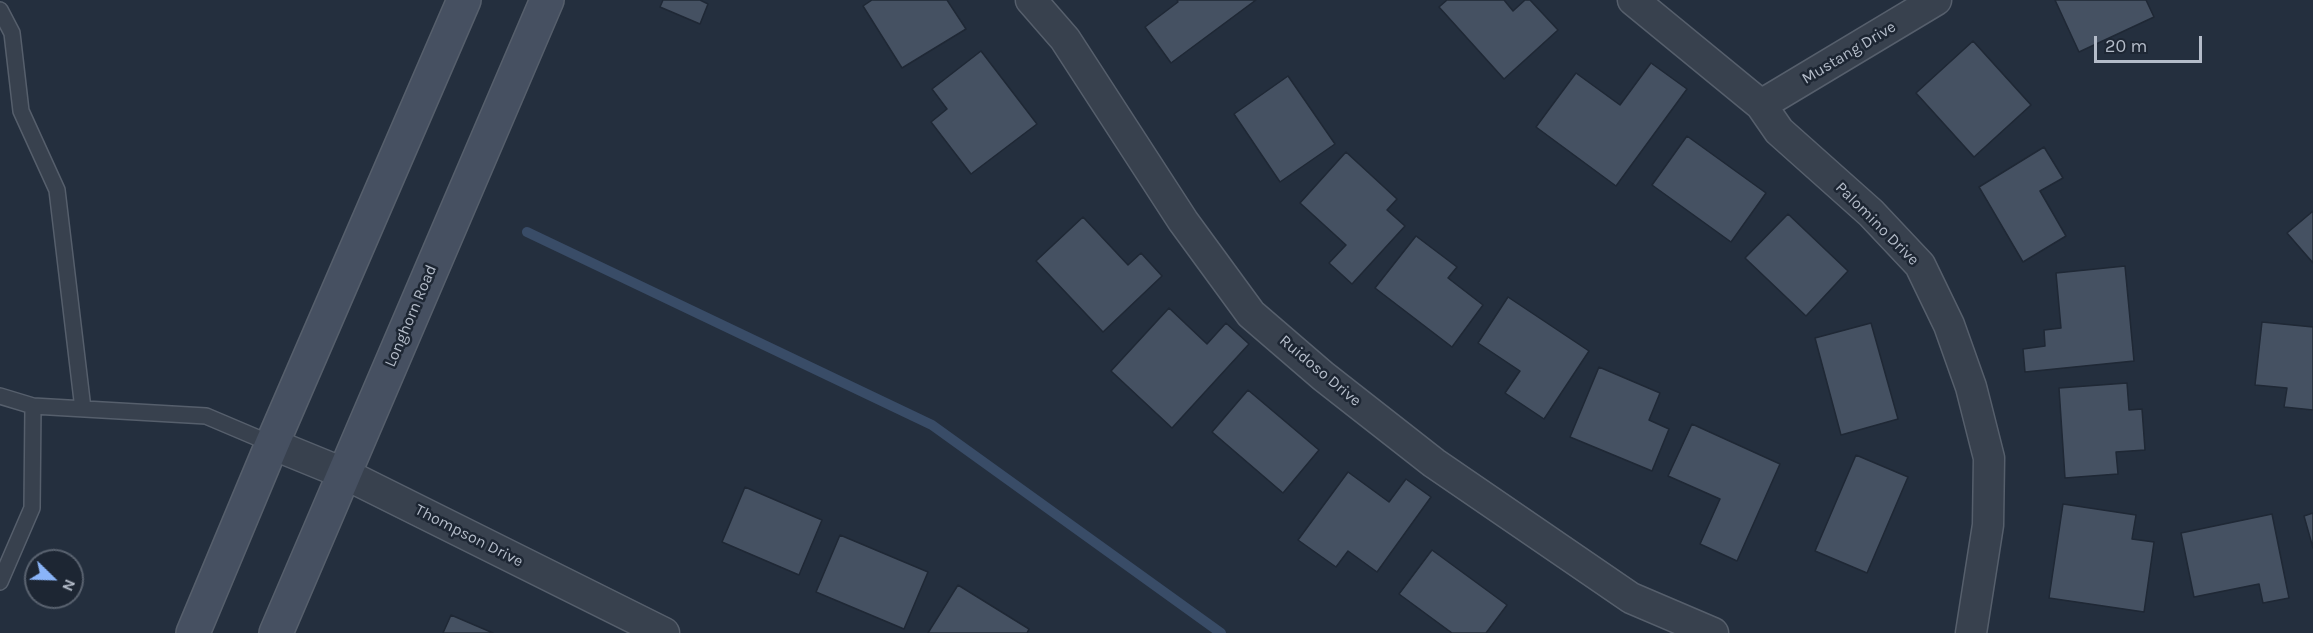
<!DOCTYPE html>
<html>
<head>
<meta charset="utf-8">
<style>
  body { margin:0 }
  #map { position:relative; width:2313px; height:633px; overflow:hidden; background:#242f3e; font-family:Karla,sans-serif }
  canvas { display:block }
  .north { position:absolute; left:24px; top:549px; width:60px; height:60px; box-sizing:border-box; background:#1d2633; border:2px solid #59626f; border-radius:50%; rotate:113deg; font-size:16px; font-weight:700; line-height:24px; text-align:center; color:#b4bcc9 }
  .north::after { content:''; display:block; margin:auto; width:21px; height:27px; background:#8ab4f8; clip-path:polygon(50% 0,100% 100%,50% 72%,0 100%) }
  .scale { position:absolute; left:2094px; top:36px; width:108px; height:27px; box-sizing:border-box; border:3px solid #b4bcc9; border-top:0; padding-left:8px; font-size:18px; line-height:21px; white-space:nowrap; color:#b4bcc9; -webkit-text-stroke:4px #1d2633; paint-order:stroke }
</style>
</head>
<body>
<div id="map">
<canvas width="2313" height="633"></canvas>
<div class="north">N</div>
<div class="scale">20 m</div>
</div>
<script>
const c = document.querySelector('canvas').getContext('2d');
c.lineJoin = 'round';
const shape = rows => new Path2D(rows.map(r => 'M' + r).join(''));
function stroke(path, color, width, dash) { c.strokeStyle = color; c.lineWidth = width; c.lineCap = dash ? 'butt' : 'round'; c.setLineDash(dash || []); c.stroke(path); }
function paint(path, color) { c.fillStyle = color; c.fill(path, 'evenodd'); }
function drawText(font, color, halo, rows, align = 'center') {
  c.font = font + ' Karla,sans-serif'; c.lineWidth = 5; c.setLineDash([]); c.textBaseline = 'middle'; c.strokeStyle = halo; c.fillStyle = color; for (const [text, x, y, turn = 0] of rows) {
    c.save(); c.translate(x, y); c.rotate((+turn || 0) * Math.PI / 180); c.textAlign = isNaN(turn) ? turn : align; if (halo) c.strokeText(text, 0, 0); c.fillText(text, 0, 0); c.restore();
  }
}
const stream = shape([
  [527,232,932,425,1221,633]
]);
const building = shape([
  [663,0,700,0,708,4,700,24,660,7,663,0],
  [872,0,947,0,966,29,902,68,863,6,872,0],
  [1177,0,1256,0,1171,63,1145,27,1178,2,1177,0],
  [1447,0,1504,0,1513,11,1525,0,1530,0,1558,30,1504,79,1439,7,1447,0],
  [2055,0,2146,0,2154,17,2079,52,2055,0],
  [1973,41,2031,105,1974,157,1916,93,1973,41],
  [981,51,1037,124,971,174,931,122,947,109,932,89,981,51],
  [1651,63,1687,89,1616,186,1536,127,1576,73,1620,105,1651,63],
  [1288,76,1335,144,1280,182,1234,114,1288,76],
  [1687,136,1766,193,1731,242,1652,185,1687,136],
  [2044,147,2063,178,2040,191,2066,236,2023,262,1979,187,2044,147],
  [1346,152,1397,199,1387,210,1405,226,1352,284,1329,263,1346,245,1300,203,1346,152],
  [2313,211,2313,263,2287,233,2313,211],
  [1788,214,1848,271,1806,316,1745,258,1788,214],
  [1083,217,1128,265,1141,253,1162,276,1103,332,1036,261,1083,217],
  [1416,236,1457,267,1448,278,1483,305,1452,347,1375,288,1416,236],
  [2125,266,2134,361,2025,372,2023,349,2045,346,2044,330,2061,328,2056,273,2125,266],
  [1508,297,1589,351,1544,419,1505,393,1520,371,1478,343,1508,297],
  [1169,308,1207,344,1226,323,1249,344,1172,428,1111,371,1169,308],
  [2262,322,2313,327,2313,410,2284,407,2287,388,2255,385,2262,322],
  [1871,323,1898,419,1841,435,1815,338,1871,323],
  [1599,367,1660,393,1649,420,1669,429,1652,471,1570,437,1599,367],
  [2127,383,2129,410,2142,409,2145,450,2116,452,2118,474,2065,478,2059,388,2127,383],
  [1248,390,1319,450,1283,493,1212,432,1248,390],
  [1692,424,1780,464,1737,561,1700,544,1720,499,1668,476,1692,424],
  [1856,455,1908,477,1867,573,1815,551,1856,455],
  [1348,472,1389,502,1406,479,1431,497,1377,572,1348,551,1336,567,1298,540,1348,472],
  [745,487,822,520,799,575,722,542,745,487],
  [2063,504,2136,515,2132,539,2154,542,2144,612,2049,598,2063,504],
  [2313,513,2313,548,2304,516,2313,513],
  [2272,514,2289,598,2263,603,2259,584,2194,597,2181,533,2272,514],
  [840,535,928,572,904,629,816,592,840,535],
  [1432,550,1507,605,1486,633,1452,633,1399,594,1432,550],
  [958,585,1029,629,1027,633,928,633,958,585],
  [451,615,493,633,443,633,451,615]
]);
const service = shape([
  [0,10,12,33,21,111,57,190,83,409],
  [0,396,33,406,206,416,272,444],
  [0,582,32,508,33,406]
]);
const minor = shape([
  [1031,0,1065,39,1183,221,1251,314,1323,376,1434,463,1631,598,1713,633],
  [1633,0,1761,105,1779,131,1871,213,1920,265,1949,325,1971,387,1989,458,1988,525,1971,633],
  [1761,105,1936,0],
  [272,444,343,473,664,633]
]);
const secondary = shape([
  [193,633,272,444,464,0],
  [276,633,547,0]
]);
const streetNames = [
  ["Mustang Drive",1849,53,-31],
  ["Palomino Drive",1877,224,45],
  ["Longhorn Road",411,316,-67],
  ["Ruidoso Drive",1320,371,40],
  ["Thompson Drive",469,536,27]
];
stroke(stream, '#394c67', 10);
paint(building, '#455162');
stroke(building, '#1f2835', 1.5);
stroke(service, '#565f6c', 18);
stroke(minor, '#565f6c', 33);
stroke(secondary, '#565f6c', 36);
stroke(service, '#38414e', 15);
stroke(minor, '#38414e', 30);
stroke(secondary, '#465061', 33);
drawText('16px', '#b4bcc9', '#1d2633', streetNames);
</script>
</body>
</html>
